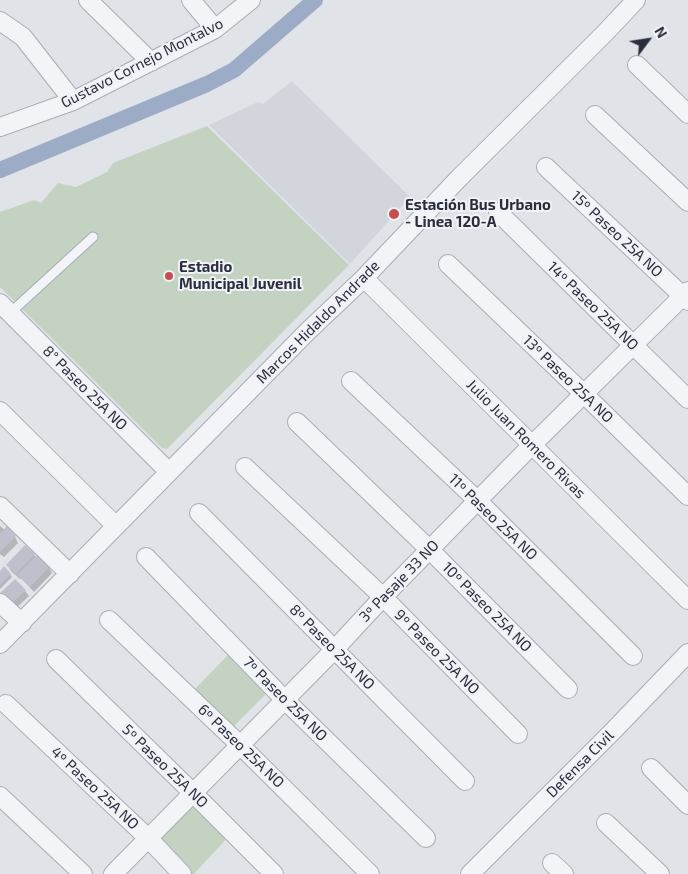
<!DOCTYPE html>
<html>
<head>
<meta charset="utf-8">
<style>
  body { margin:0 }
  #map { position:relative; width:688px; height:874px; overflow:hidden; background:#e0e3e8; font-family:"Exo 2",sans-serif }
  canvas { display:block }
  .north { position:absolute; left:623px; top:15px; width:50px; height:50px; -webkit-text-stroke:4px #f0f2f6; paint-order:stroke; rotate:59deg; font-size:14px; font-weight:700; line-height:20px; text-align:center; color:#2a2f3f }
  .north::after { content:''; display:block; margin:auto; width:18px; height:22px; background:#2a2f3f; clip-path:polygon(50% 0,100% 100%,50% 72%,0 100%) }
</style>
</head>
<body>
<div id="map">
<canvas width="688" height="874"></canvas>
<div class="north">N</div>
</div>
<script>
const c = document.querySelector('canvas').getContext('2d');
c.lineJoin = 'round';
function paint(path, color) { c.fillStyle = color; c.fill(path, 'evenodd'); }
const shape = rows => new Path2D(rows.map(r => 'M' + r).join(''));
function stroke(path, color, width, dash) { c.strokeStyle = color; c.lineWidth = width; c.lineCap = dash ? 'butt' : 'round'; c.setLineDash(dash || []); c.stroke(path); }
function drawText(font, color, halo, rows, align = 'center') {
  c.font = font + ' "Exo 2",sans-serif'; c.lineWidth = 4; c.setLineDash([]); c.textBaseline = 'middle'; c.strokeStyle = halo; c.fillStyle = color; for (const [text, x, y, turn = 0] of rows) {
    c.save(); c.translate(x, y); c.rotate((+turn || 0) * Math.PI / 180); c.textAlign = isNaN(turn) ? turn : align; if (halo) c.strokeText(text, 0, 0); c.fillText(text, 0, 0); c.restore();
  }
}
const built = shape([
  [292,81,410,197,350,264,209,125,258,102,263,104]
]);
const green = shape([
  [207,126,349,265,167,449,162,448,0,287,0,212,34,200,41,203,58,183,76,187,107,172,113,163],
  [232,651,271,689,232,728,194,690],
  [190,798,228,837,194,874,189,874,152,838]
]);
const shadow = shape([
  [0,526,5,530,15,537,18,543,4,557,0,554],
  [34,554,36,558,49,567,52,573,34,592,21,578,20,579,11,571,8,565],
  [0,572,10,574,12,577,0,589],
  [25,591,29,596,13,611,3,601]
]);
const canal = shape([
  [0,170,207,84,234,70,315,0]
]);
const building = shape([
  [7,526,16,536,0,552,0,533],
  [25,545,35,554,16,574,6,565],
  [38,554,50,566,30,587,17,575],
  [4,566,11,574,0,585,0,571],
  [15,579,26,590,9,606,0,596,0,593]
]);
const lane = shape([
  [10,313,93,237]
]);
const street = shape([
  [88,0,151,62],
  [191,0,215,29],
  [0,21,23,37,73,101],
  [637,65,688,114],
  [595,115,688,202],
  [0,127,73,101,215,29,251,0],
  [546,167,688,301],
  [498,212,688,399],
  [448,264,584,394,688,496],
  [364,278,688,600],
  [0,303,169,472],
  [351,381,478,501,633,656],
  [0,411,116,526],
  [297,422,430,550,568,689],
  [245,467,383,597,518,734],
  [0,506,70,574],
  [199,513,465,781],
  [146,557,285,700,426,838],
  [0,603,22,623],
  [109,620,240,745,370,874],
  [0,644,308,331,364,278,460,177,604,34,636,0],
  [56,659,193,793,274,874],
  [6,704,148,838,182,874],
  [651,768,688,805],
  [0,796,83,874],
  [606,823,660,874],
  [552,863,564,874],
  [113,874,334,650,383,597,532,445,688,291],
  [470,874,614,730,688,653]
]);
const markers = [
  [394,214,6,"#c64d50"],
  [169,276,5,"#c64d50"]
];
const streetNames = [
  ["Gustavo Cornejo Montalvo",142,63,-27],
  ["15º Paseo 25A NO",617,234,43],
  ["14º Paseo 25A NO",593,306,44],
  ["Marcos Hidaldo Andrade",318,322,-45],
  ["13º Paseo 25A NO",568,379,44],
  ["8° Paseo 25A NO",85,388,45],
  ["Julio Juan Romero Rivas",526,439,45],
  ["11º Paseo 25A NO",493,517,44],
  ["3º Pasaje 33 NO",399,581,-46],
  ["10º Paseo 25A NO",487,607,45],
  ["8º Paseo 25A NO",332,647,45],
  ["9º Paseo 25A NO",437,652,45],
  ["7º Paseo 25A NO",285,699,45],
  ["6º Paseo 25A NO",241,746,44],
  ["Defensa Civil",580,764,-45],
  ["5º Paseo 25A NO",165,766,44],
  ["4º Paseo 25A NO",95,788,43]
];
const poiNames = [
  ["Estación Bus Urbano",405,205],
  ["- Linea 120-A",405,222],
  ["Estadio",179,267],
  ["Municipal Juvenil",179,284]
];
paint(built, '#d3d5dd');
paint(green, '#c4d2c2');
paint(shadow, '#0003');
stroke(canal, '#9dacc6', 16);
paint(building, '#bec1cb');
stroke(lane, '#a9adb5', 11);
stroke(street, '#a9adb5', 20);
stroke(lane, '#f3f4f7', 9);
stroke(street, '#f3f4f7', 18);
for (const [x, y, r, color] of markers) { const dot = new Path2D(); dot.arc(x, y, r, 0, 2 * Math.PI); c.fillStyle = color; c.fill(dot); stroke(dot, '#f0f2f6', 2); }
drawText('15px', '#2a2f3f', '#f0f2f6', streetNames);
drawText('bold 15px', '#2a2f3f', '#f0f2f6', poiNames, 'left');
</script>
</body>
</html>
